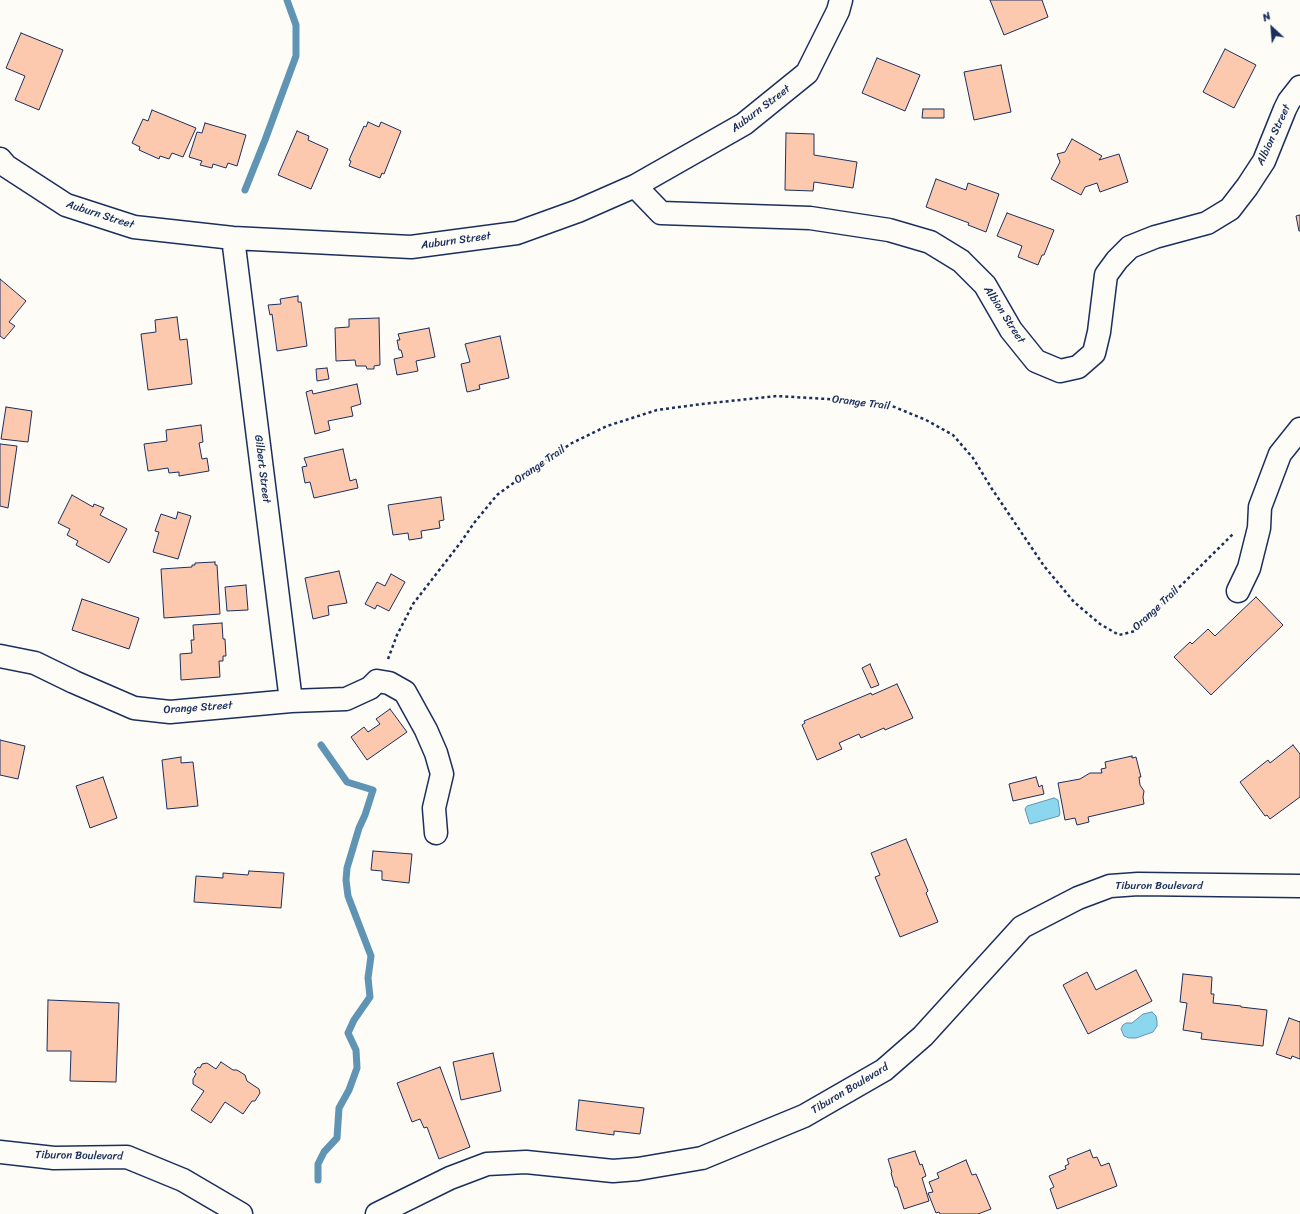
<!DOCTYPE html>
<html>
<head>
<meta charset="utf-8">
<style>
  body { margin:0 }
  #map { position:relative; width:1300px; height:1214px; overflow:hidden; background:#fdfcf7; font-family:Sriracha,sans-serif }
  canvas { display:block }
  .north { position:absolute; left:1252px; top:8px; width:40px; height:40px; -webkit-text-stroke:3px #fdfcf7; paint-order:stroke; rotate:334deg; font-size:11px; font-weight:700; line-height:16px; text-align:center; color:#1b2f5e }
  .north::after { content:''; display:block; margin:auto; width:14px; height:18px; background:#1b2f5e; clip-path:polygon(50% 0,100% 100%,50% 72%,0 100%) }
</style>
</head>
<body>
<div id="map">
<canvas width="1300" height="1214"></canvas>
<div class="north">N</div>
</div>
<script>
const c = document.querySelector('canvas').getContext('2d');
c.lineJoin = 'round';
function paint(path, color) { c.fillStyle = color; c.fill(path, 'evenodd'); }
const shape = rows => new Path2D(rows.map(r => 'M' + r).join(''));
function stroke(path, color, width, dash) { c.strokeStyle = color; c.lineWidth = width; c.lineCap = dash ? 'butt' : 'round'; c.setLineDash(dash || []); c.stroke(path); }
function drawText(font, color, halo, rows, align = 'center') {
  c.font = font + ' Sriracha,sans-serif'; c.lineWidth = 4; c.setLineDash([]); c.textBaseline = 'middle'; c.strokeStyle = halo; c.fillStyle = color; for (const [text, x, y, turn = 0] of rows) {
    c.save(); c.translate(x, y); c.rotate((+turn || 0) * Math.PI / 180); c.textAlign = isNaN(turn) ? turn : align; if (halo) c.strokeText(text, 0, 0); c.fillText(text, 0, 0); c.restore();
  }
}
const water = shape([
  [1054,798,1058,800,1060,813,1059,816,1030,824,1029,822,1025,809,1027,806,1054,798],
  [1152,1012,1156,1016,1157,1021,1157,1026,1153,1032,1136,1038,1129,1038,1124,1036,1121,1029,1123,1025,1126,1023,1132,1023,1143,1014,1152,1012]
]);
const stream = shape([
  [245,190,265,140,296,56,296,25,287,0],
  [318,1180,318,1164,324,1152,337,1138,339,1108,349,1090,357,1068,356,1050,348,1033,354,1020,370,997,368,978,371,956,348,896,346,880,347,868,359,828,365,815,373,790,347,782,321,745]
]);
const building = shape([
  [990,0,1042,0,1048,17,1004,35,990,0],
  [21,33,63,50,39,110,15,100,25,76,6,68,21,33],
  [1225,49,1256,65,1234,108,1203,92,1225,49],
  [877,58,920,75,905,111,862,93,877,58],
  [1001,65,1011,112,974,120,964,72,1001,65],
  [923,109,944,109,944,118,922,118,923,109],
  [152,110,196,128,183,157,172,153,169,159,160,156,159,159,139,150,140,147,132,143,143,119,148,121,152,110],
  [368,122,379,127,381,122,401,131,384,174,382,173,380,178,349,166,351,161,349,160,364,126,366,127,368,122],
  [205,123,246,135,237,166,228,163,226,168,213,164,212,168,200,165,202,161,189,157,197,132,202,133,205,123],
  [297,131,309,136,308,140,328,149,311,189,278,175,297,131],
  [786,133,814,134,814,155,857,162,853,188,814,182,813,191,785,190,786,133],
  [1072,139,1102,156,1099,160,1119,154,1128,182,1100,192,1097,183,1085,187,1081,195,1051,179,1060,162,1057,154,1065,152,1072,139],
  [936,179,966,190,968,183,999,194,986,232,968,225,969,223,926,207,936,179],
  [1007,213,1054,230,1044,255,1042,255,1038,265,1018,257,1022,246,997,236,1007,213],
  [1300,215,1300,231,1299,231,1296,216,1300,215],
  [0,279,26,301,9,322,15,326,4,339,0,336,0,279],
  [298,296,298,302,301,302,307,346,277,351,272,314,270,315,268,305,281,304,280,299,298,296],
  [177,317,180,340,187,339,192,384,148,390,141,334,156,332,155,320,177,317],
  [379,318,380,365,374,366,374,369,367,369,366,366,356,366,355,360,336,361,335,328,349,327,349,319,379,318],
  [429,328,435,357,416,361,418,371,397,375,394,359,403,357,401,350,399,350,397,340,400,340,398,334,429,328],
  [500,336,509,378,479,385,480,389,467,392,461,364,470,362,465,344,500,336],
  [327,368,329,379,317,381,316,369,327,368],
  [357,384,361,404,351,407,353,416,328,421,330,430,315,434,306,392,312,390,313,394,357,384],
  [6,407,32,411,28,442,1,439,6,407],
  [201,425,203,442,199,443,202,459,207,458,209,471,179,476,179,472,169,473,168,468,148,471,144,444,167,441,166,430,201,425],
  [0,444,17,446,8,508,0,506,0,444],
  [343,449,350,481,356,479,358,488,314,498,310,482,305,483,302,467,307,466,304,458,343,449],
  [72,495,93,507,94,504,104,508,100,515,127,529,109,563,76,545,78,541,67,535,70,529,58,523,72,495],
  [441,497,444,520,439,521,440,528,421,531,422,538,409,540,408,533,393,535,388,505,441,497],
  [178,512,191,516,178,559,153,552,159,532,155,531,161,514,176,519,178,512],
  [215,562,215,565,217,565,220,614,164,618,161,569,192,567,192,565,195,565,195,563,215,562],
  [339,571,347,603,328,606,329,615,313,619,305,578,339,571],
  [391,574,405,582,389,611,377,605,375,609,365,604,377,582,385,586,391,574],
  [246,585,248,610,227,611,225,587,246,585],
  [1256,597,1283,625,1211,695,1174,657,1190,642,1192,644,1208,629,1215,636,1256,597],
  [82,599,139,618,129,649,72,630,82,599],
  [222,623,223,639,225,639,226,656,223,656,223,661,219,661,220,677,181,680,180,654,192,653,191,640,194,640,193,625,222,623],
  [870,664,879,685,871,688,862,668,870,664],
  [897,684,913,718,885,730,884,728,861,738,859,734,839,743,842,749,817,760,802,725,805,723,804,721,871,693,872,695,897,684],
  [390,709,407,732,367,760,351,737,364,727,368,732,380,724,376,719,390,709],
  [0,740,25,746,18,779,0,775,0,740],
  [1293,745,1300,754,1300,797,1270,819,1267,815,1265,816,1240,782,1268,760,1270,763,1293,745],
  [1132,756,1132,758,1136,757,1141,777,1139,777,1140,785,1144,791,1143,797,1144,804,1088,817,1089,822,1077,825,1075,818,1065,820,1058,783,1080,779,1090,773,1102,773,1101,769,1106,768,1105,762,1132,756],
  [181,757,181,763,193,762,198,806,167,809,162,760,181,757],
  [103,777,117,818,90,828,76,786,103,777],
  [1036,777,1039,787,1042,785,1044,794,1013,801,1009,784,1036,777],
  [906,839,928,891,926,893,938,922,900,937,875,877,880,875,871,853,906,839],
  [373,851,412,854,409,883,382,880,382,871,371,870,373,851],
  [249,871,284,873,281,908,194,902,196,876,223,878,223,873,248,875,249,871],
  [1136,970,1152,1001,1088,1034,1063,985,1087,972,1096,990,1136,970],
  [1183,974,1212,977,1211,994,1214,994,1213,1003,1241,1006,1241,1007,1267,1010,1263,1046,1201,1039,1202,1033,1183,1030,1187,1003,1180,1002,1183,974],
  [48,1000,119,1003,116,1082,70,1081,71,1051,47,1051,48,1000],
  [1289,1018,1300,1022,1300,1021,1300,1059,1292,1056,1291,1059,1276,1054,1289,1018],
  [493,1053,501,1091,461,1100,453,1062,493,1053],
  [221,1062,233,1070,237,1070,245,1075,247,1081,259,1089,260,1093,255,1101,252,1101,243,1114,225,1102,211,1123,191,1110,204,1091,193,1084,193,1079,196,1074,194,1072,198,1067,200,1068,202,1064,207,1063,216,1069,221,1062],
  [440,1067,470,1147,439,1159,427,1127,424,1128,420,1119,412,1122,397,1083,440,1067],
  [579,1100,644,1108,640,1134,614,1131,614,1135,576,1130,579,1100],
  [1090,1150,1093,1158,1097,1157,1101,1166,1109,1163,1117,1186,1057,1209,1050,1189,1054,1187,1049,1176,1066,1169,1065,1166,1069,1164,1067,1159,1090,1150],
  [915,1151,920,1165,922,1164,926,1176,922,1178,929,1201,904,1209,897,1187,895,1187,891,1173,892,1172,888,1159,915,1151],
  [966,1160,972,1175,976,1174,991,1209,978,1214,940,1214,939,1212,936,1213,928,1193,933,1192,929,1182,939,1178,937,1173,966,1160]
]);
const path = shape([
  [388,659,397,635,413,604,461,542,474,523,497,495,534,468,572,443,607,426,657,410,702,404,777,396,844,400,892,406,926,420,953,435,973,458,992,489,1044,566,1074,602,1100,624,1119,635,1135,631,1233,534]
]);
const minor = shape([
  [0,159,6,166,66,205,134,227,233,238,411,247,517,233,578,211,635,186,744,124,807,73,838,11,841,0],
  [635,186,661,213,810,218,889,230,930,242,961,261,985,285,1011,330,1036,361,1060,371,1078,367,1094,353,1099,332,1106,275,1117,260,1130,247,1155,237,1207,223,1230,209,1247,187,1264,161,1285,109,1289,101,1300,87],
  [233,238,291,701],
  [1238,591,1249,568,1259,528,1260,507,1280,454,1300,429],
  [0,656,35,663,74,682,134,708,170,712,291,701,346,699,370,688,377,681,389,683,405,692,426,730,436,753,442,774,434,808,436,833],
  [0,1152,54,1158,127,1157,183,1180,241,1214],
  [377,1214,450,1178,487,1164,526,1162,613,1171,638,1169,702,1158,804,1116,884,1070,923,1036,1022,927,1078,898,1110,886,1138,884,1300,886]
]);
const streetNames = [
  ["Auburn Street",761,109,-37],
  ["Albion Street",1274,135,-65],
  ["Auburn Street",100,215,18],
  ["Auburn Street",456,241,-8],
  ["Albion Street",1004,315,57],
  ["Orange Trail",861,403,7],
  ["Orange Trail",540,465,-34],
  ["Gilbert Street",262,469,83],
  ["Orange Trail",1156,609,-43],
  ["Orange Street",198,708,-4],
  ["Tiburon Boulevard",1159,886],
  ["Tiburon Boulevard",850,1089,-31],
  ["Tiburon Boulevard",79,1156,1]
];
paint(water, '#8dd7ee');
stroke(water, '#5f94b4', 1);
stroke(stream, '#5f94b4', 7);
paint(building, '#fdc9ae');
stroke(building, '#1b2f5e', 1);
stroke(minor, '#1b2f5e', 25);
stroke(path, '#1b2f5e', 2.5, [3, 3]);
stroke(minor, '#fdfcf7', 22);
drawText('11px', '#1b2f5e', '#fdfcf7', streetNames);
</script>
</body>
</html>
